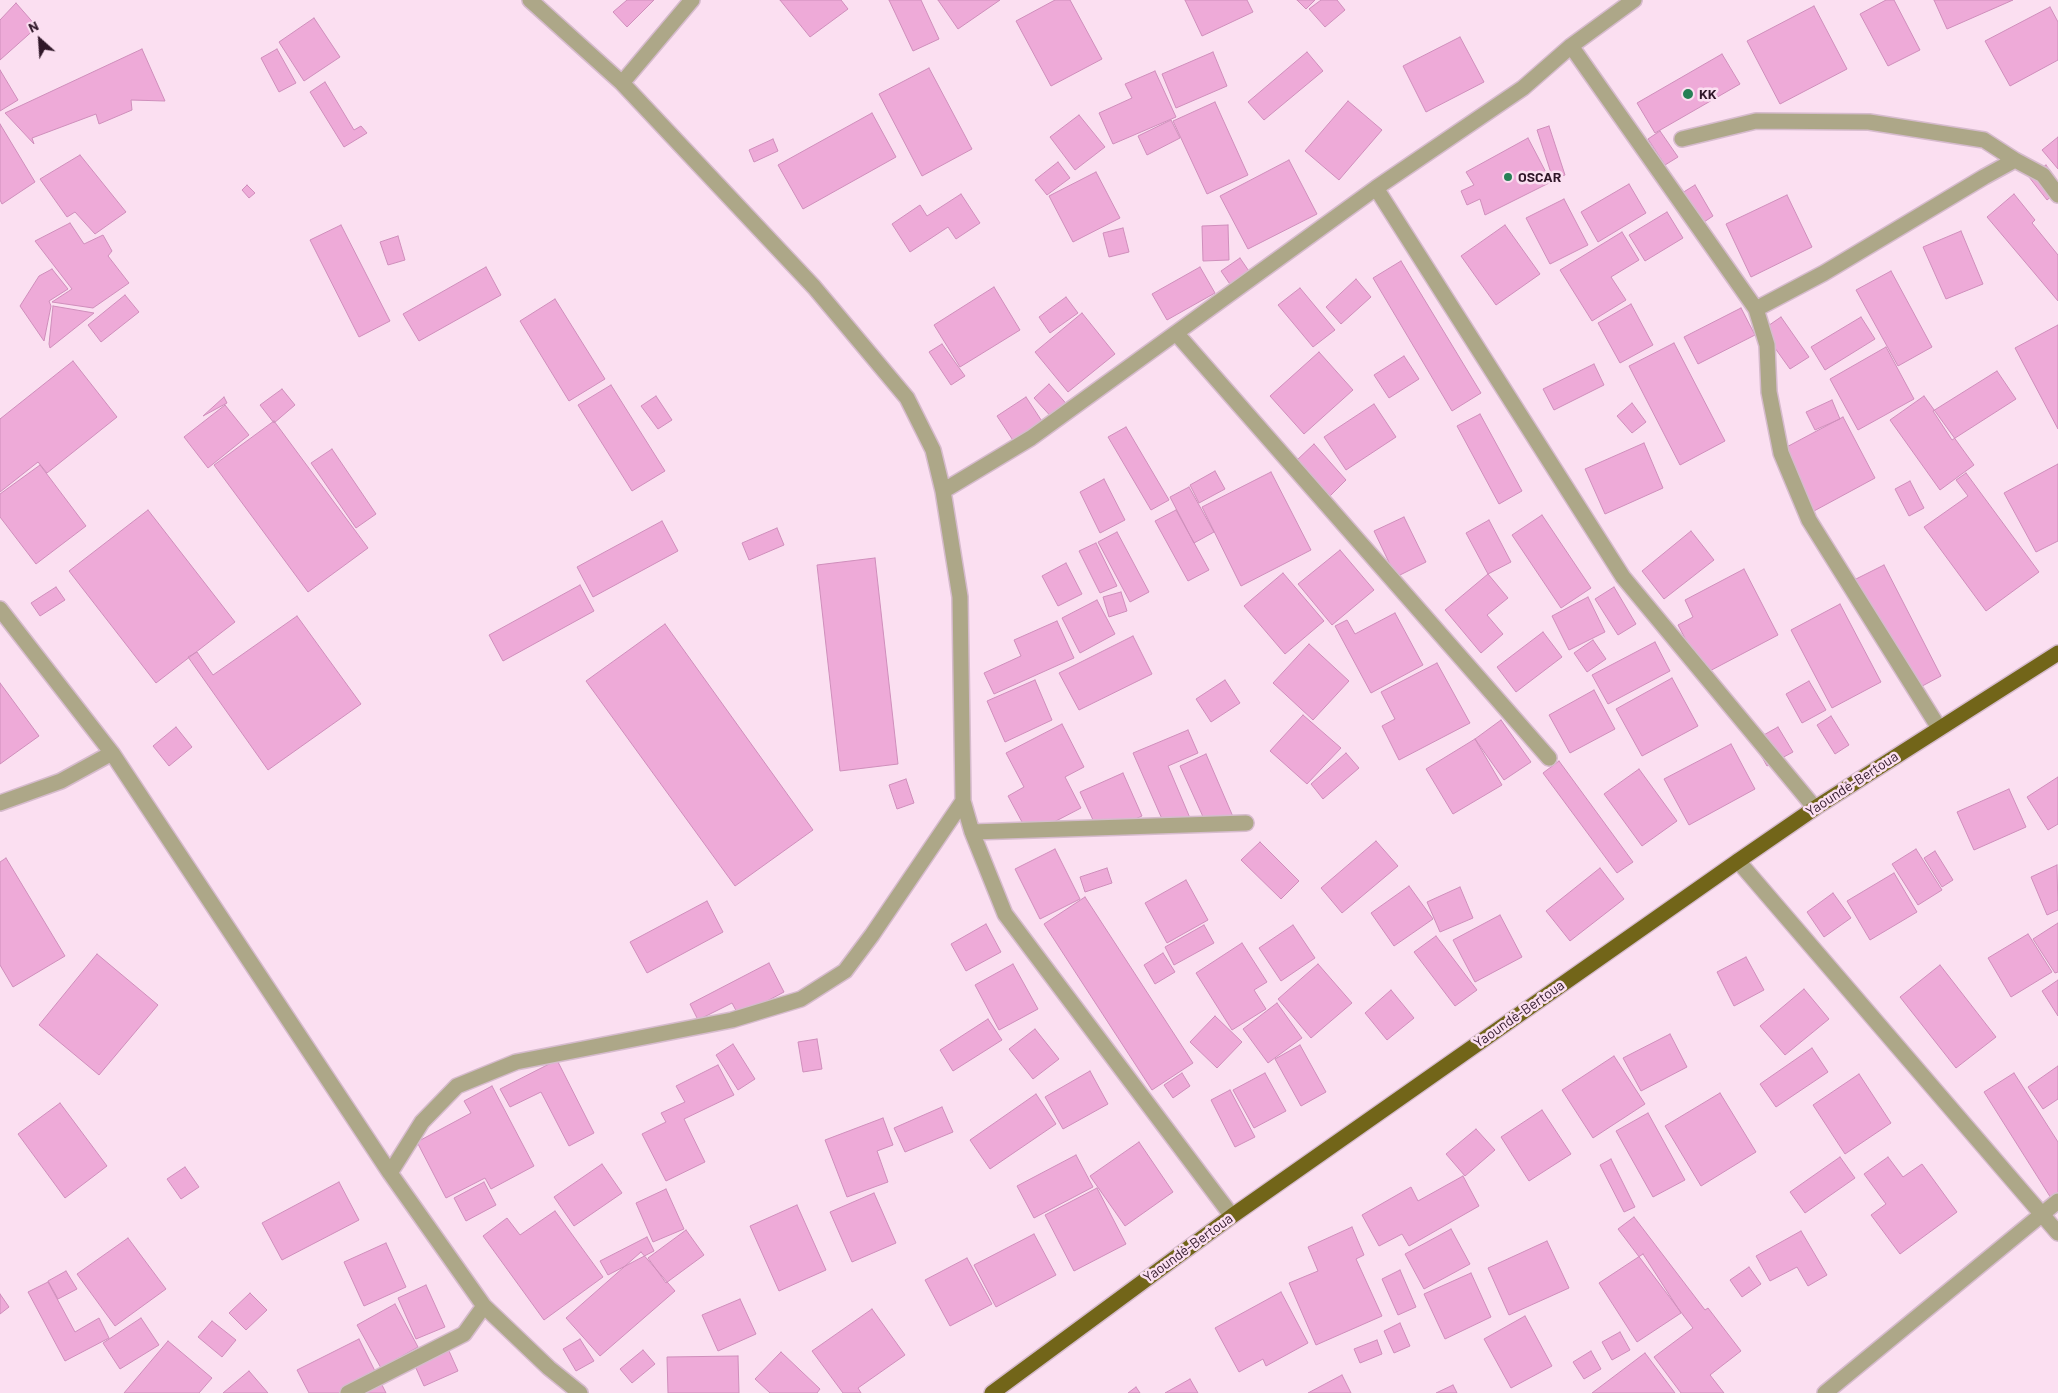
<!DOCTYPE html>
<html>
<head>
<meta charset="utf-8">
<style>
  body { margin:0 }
  #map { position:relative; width:2058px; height:1393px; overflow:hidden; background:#fbdff1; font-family:Barlow,sans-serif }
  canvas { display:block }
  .north { position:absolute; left:15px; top:15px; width:50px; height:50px; -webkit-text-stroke:4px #fbdff1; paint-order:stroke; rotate:334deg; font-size:14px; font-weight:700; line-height:20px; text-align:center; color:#301729 }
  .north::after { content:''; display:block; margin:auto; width:18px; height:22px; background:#301729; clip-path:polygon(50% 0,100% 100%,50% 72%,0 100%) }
</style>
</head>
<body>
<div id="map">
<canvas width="2058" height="1393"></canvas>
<div class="north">N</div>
</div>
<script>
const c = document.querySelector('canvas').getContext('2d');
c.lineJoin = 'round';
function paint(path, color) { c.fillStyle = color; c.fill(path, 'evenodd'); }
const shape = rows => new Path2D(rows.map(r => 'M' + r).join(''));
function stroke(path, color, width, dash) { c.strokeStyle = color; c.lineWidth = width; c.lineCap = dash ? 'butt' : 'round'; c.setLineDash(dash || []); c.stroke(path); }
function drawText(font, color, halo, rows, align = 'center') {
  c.font = font + ' Barlow,sans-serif'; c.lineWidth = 5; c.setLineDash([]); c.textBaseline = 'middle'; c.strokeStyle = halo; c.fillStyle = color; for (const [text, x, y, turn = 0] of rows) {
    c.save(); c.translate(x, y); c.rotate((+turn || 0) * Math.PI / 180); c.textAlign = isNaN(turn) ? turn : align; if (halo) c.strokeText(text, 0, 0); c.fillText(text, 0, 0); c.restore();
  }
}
const building = shape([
  [627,0,654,0,627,27,613,12,627,0],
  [780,0,841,0,848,9,810,37,780,0],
  [889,0,921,0,939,39,913,51,889,0],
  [938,0,1000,0,958,29,938,0],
  [1055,0,1070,0,1102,59,1051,86,1016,21,1055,0],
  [1185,0,1247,0,1253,12,1202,36,1185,0],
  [1297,0,1315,0,1306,9,1297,0],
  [1321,0,1337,0,1345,10,1325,27,1309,9,1321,0],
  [1886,0,1894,0,1920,50,1888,66,1860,14,1886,0],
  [1934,0,2013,0,1947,29,1934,0],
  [16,3,37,27,0,60,0,20,16,3],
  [1814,6,1847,69,1780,104,1747,41,1814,6],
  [2050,7,2058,22,2058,60,2010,86,1985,41,2050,7],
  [314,18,340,57,304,81,279,42,314,18],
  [1460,37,1484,82,1426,112,1403,66,1460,37],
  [142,49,165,101,131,100,132,110,99,124,96,114,32,138,34,144,5,113,142,49],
  [277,49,296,83,279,92,261,58,277,49],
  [1213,52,1227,86,1176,108,1162,74,1213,52],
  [1307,52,1323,71,1264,120,1248,102,1307,52],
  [1722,54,1740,84,1655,133,1637,103,1722,54],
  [929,68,972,149,922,176,879,94,929,68],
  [0,70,18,100,0,111,0,70],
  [1155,71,1176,117,1113,144,1099,113,1132,98,1125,84,1155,71],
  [325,82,354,130,361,126,367,133,344,147,310,92,325,82],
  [1348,101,1382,130,1339,180,1305,151,1348,101],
  [1215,102,1248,175,1207,194,1173,121,1215,102],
  [872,113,896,157,803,209,778,165,872,113],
  [1079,115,1105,147,1075,170,1050,137,1079,115],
  [1171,120,1180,138,1147,155,1138,136,1171,120],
  [0,124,35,182,2,204,0,200,0,124],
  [1549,126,1565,175,1553,179,1537,130,1549,126],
  [1660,131,1678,157,1665,165,1648,139,1660,131],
  [2058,137,2058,169,2042,150,2058,137],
  [1528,138,1551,182,1485,215,1480,199,1467,205,1461,191,1474,185,1466,172,1528,138],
  [773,139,778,151,754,162,749,150,773,139],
  [80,155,126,212,95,234,75,212,67,217,40,179,80,155],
  [1289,160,1317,214,1248,249,1220,196,1289,160],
  [1058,162,1070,178,1047,195,1035,180,1058,162],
  [2046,165,2058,182,2058,191,2047,200,2029,177,2046,165],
  [1096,172,1120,218,1073,242,1049,196,1096,172],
  [1629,184,1646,213,1598,242,1581,212,1629,184],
  [247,185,255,193,249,198,242,190,247,185],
  [1695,185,1713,216,1701,224,1682,193,1695,185],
  [961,194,980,223,956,239,948,227,910,252,892,224,920,205,927,216,961,194],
  [2014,194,2035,220,2032,223,2058,255,2058,301,1987,217,2014,194],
  [1787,195,1812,247,1751,277,1726,224,1787,195],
  [1564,199,1588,245,1550,264,1526,218,1564,199],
  [1667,212,1683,238,1645,261,1629,235,1667,212],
  [70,223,84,244,103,235,112,251,108,256,129,283,93,308,52,302,72,289,35,241,70,223],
  [341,225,390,321,359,337,310,240,341,225],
  [1228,225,1229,260,1203,261,1202,226,1228,225],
  [1505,225,1540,274,1496,305,1461,256,1505,225],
  [1123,228,1129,252,1109,257,1103,233,1123,228],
  [1961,231,1983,284,1946,299,1923,247,1961,231],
  [1622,232,1639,260,1611,277,1626,300,1592,321,1560,270,1622,232],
  [398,236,405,260,388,265,380,242,398,236],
  [1240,258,1257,283,1238,296,1221,271,1240,258],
  [1401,261,1481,393,1452,411,1373,278,1401,261],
  [486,267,501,295,419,341,403,314,486,267],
  [1200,267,1215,293,1167,320,1152,294,1200,267],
  [52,269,68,289,49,301,51,306,44,341,20,306,39,276,52,269],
  [1891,271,1932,347,1898,366,1856,290,1891,271],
  [1356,279,1371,297,1341,324,1326,307,1356,279],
  [994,287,1020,330,960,367,934,325,994,287],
  [1300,288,1335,330,1313,347,1278,305,1300,288],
  [125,295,139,312,101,342,88,325,125,295],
  [1066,297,1078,313,1050,333,1039,317,1066,297],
  [555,299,605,379,569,401,520,321,555,299],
  [1631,304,1653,345,1620,363,1598,323,1631,304],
  [53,306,94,313,50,348,49,344,53,306],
  [1741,308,1755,335,1698,364,1684,337,1741,308],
  [1082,313,1115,354,1068,392,1035,352,1082,313],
  [1781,317,1809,357,1790,369,1762,330,1781,317],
  [1861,317,1875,339,1825,370,1811,347,1861,317],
  [2058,325,2058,429,2015,348,2058,325],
  [1674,343,1725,441,1680,465,1629,366,1674,343],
  [942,344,965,376,951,385,929,352,942,344],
  [1886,347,1914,399,1858,430,1830,379,1886,347],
  [1319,352,1353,390,1304,434,1270,396,1319,352],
  [1404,356,1419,379,1389,398,1374,375,1404,356],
  [73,361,117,417,47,473,38,462,0,492,0,419,73,361],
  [1594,364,1604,385,1554,410,1543,389,1594,364],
  [1997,371,2016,399,1952,440,1933,411,1997,371],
  [1049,384,1070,408,1055,421,1034,398,1049,384],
  [611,385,665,471,632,491,578,405,611,385],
  [282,389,295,405,274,423,260,405,282,389],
  [656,396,672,420,658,429,641,406,656,396],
  [1924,396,1974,465,1940,490,1890,420,1924,396],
  [224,397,227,403,203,416,224,397],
  [1026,397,1049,432,1020,451,997,416,1026,397],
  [1832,400,1840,419,1815,430,1806,412,1832,400],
  [1632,403,1646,422,1632,433,1617,416,1632,403],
  [1374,404,1396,437,1346,470,1324,437,1374,404],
  [225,405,249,435,208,468,184,437,225,405],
  [1480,414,1522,491,1499,504,1457,426,1480,414],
  [1843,417,1875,478,1814,511,1781,450,1843,417],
  [274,421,368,548,308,592,214,465,274,421],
  [1126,427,1169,500,1151,510,1108,437,1126,427],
  [1644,443,1663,488,1605,514,1585,469,1644,443],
  [1314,444,1346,480,1330,496,1297,460,1314,444],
  [332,449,376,514,356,528,311,463,332,449],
  [2058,464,2058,541,2036,552,2004,493,2058,464],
  [40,465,86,526,36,564,0,517,0,494,40,465],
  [1215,471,1225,489,1199,503,1190,485,1215,471],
  [1271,472,1311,550,1241,586,1202,507,1271,472],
  [1966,473,2039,572,1986,611,1924,527,1968,496,1956,480,1966,473],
  [1104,479,1125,520,1100,533,1080,492,1104,479],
  [1910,481,1924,508,1909,516,1895,489,1910,481],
  [1189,487,1214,532,1194,543,1170,497,1189,487],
  [148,510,235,622,156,683,69,571,148,510],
  [1176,510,1209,570,1188,581,1155,521,1176,510],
  [1542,515,1591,588,1561,608,1512,535,1542,515],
  [1404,517,1426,562,1396,577,1374,531,1404,517],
  [1489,520,1511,562,1488,574,1466,533,1489,520],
  [662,521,678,551,593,597,577,567,662,521],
  [777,528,784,545,749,560,742,543,777,528],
  [1691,531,1714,560,1664,599,1642,571,1691,531],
  [1117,532,1149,592,1130,602,1098,542,1117,532],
  [1096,543,1117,586,1100,593,1079,551,1096,543],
  [1340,550,1374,590,1332,625,1298,584,1340,550],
  [875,558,898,764,840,771,817,565,875,558],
  [1066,563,1082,594,1058,606,1042,576,1066,563],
  [1884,565,1941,676,1911,692,1854,580,1884,565],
  [1744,569,1778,635,1704,674,1678,625,1693,617,1685,600,1744,569],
  [1283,573,1324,621,1285,654,1244,606,1283,573],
  [1488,574,1508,598,1487,615,1503,634,1481,653,1445,610,1488,574],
  [580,585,594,611,503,661,489,635,580,585],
  [56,587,65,600,40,616,31,603,56,587],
  [1614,587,1636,624,1618,635,1595,599,1614,587],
  [1121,592,1127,611,1109,617,1103,597,1121,592],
  [1588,597,1605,632,1569,650,1552,616,1588,597],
  [1097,600,1115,634,1080,653,1062,618,1097,600],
  [1840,604,1881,682,1832,708,1791,630,1840,604],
  [1395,613,1423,665,1371,693,1335,626,1347,620,1355,634,1395,613],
  [297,616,361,704,268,770,188,657,197,652,213,675,297,616],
  [1057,621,1074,658,994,694,984,673,1021,656,1014,640,1057,621],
  [665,624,813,830,735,886,586,681,665,624],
  [1543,632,1562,657,1516,692,1497,667,1543,632],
  [1133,636,1152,674,1079,710,1059,673,1133,636],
  [1593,640,1606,659,1587,672,1574,653,1593,640],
  [1655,642,1670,671,1608,704,1592,675,1655,642],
  [1309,644,1349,681,1313,720,1273,683,1309,644],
  [1437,663,1470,723,1399,760,1382,726,1395,719,1381,692,1437,663],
  [1672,678,1698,726,1642,756,1616,709,1672,678],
  [1035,680,1052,720,1005,742,987,701,1035,680],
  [1225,680,1240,703,1211,722,1196,699,1225,680],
  [1809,681,1826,710,1802,723,1786,694,1809,681],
  [0,683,39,736,0,764,0,683],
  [1594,690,1615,729,1570,753,1549,715,1594,690],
  [1303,715,1341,748,1307,784,1270,751,1303,715],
  [1831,716,1849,745,1835,754,1817,725,1831,716],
  [1501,720,1531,762,1504,780,1475,739,1501,720],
  [1062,724,1084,767,1065,777,1081,808,1029,835,1008,796,1024,787,1006,753,1062,724],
  [176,727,192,747,169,766,153,746,176,727],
  [1778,727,1793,752,1767,766,1753,741,1778,727],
  [1188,730,1198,753,1168,766,1190,818,1166,828,1133,753,1188,730],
  [1475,739,1502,785,1453,814,1426,769,1475,739],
  [1731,744,1755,789,1689,825,1664,779,1731,744],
  [1346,753,1359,768,1323,799,1311,784,1346,753],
  [1206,754,1234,819,1209,830,1180,766,1206,754],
  [1559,761,1633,862,1617,873,1543,773,1559,761],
  [1639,769,1677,821,1642,846,1604,794,1639,769],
  [1123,773,1142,816,1100,835,1080,792,1123,773],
  [2058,777,2058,824,2048,830,2027,797,2058,777],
  [906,779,914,803,897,809,889,785,906,779],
  [2009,789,2026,827,1974,850,1957,812,2009,789],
  [1376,841,1398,866,1342,913,1321,888,1376,841],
  [1260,842,1299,881,1281,899,1241,860,1260,842],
  [1055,849,1080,899,1040,919,1015,869,1055,849],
  [1916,849,1942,890,1918,905,1892,864,1916,849],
  [1935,851,1953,880,1942,887,1924,858,1935,851],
  [6,858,65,956,13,987,0,965,0,862,6,858],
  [2057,865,2058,910,2047,915,2031,877,2057,865],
  [1107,868,1112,883,1085,892,1080,877,1107,868],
  [1600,868,1624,899,1570,941,1546,911,1600,868],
  [1894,873,1917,912,1870,940,1847,901,1894,873],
  [1186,880,1208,920,1167,943,1145,903,1186,880],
  [1409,886,1433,919,1394,946,1371,913,1409,886],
  [1460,887,1473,918,1440,932,1427,902,1460,887],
  [1833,893,1851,918,1824,937,1807,912,1833,893],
  [1085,897,1193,1063,1152,1090,1044,924,1085,897],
  [707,901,723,932,647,973,630,942,707,901],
  [1500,915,1522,957,1475,982,1453,940,1500,915],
  [2058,923,2058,972,2055,973,2033,939,2058,923],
  [986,924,1001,952,966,971,951,944,986,924],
  [1204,925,1214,943,1174,965,1165,947,1204,925],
  [1293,925,1315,958,1281,981,1259,948,1293,925],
  [2028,934,2052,972,2011,997,1988,958,2028,934],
  [1436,936,1477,990,1455,1006,1414,952,1436,936],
  [1242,943,1267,982,1254,990,1266,1009,1232,1030,1196,973,1242,943],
  [1163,953,1175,972,1155,984,1144,965,1163,953],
  [97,954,158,1005,99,1075,39,1025,97,954],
  [1746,957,1764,990,1734,1006,1717,972,1746,957],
  [769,963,784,992,739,1016,732,1003,698,1020,690,1004,769,963],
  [1013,964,1038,1009,999,1030,975,985,1013,964],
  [1318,964,1352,1003,1311,1038,1278,999,1318,964],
  [1940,965,1996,1037,1956,1068,1900,997,1940,965],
  [2058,980,2058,1016,2042,991,2058,980],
  [1804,989,1829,1019,1785,1055,1760,1026,1804,989],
  [1391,990,1414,1018,1387,1040,1365,1013,1391,990],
  [1277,1003,1302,1038,1268,1063,1243,1029,1277,1003],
  [1215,1016,1242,1042,1217,1068,1190,1042,1215,1016],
  [988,1019,1002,1040,953,1071,940,1050,988,1019],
  [1035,1029,1059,1059,1033,1079,1009,1049,1035,1029],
  [1670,1034,1687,1067,1641,1091,1623,1058,1670,1034],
  [817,1039,822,1069,803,1072,798,1042,817,1039],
  [733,1044,755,1079,738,1090,716,1055,733,1044],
  [1300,1045,1326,1092,1301,1106,1275,1059,1300,1045],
  [1812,1048,1828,1072,1776,1107,1760,1084,1812,1048],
  [1614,1056,1645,1104,1593,1138,1562,1090,1614,1056],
  [557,1060,594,1133,569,1146,541,1092,510,1107,500,1089,557,1060],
  [718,1065,734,1095,684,1119,705,1162,666,1181,642,1134,666,1122,661,1113,685,1102,676,1086,718,1065],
  [2058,1066,2058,1099,2043,1109,2028,1087,2058,1066],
  [1090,1071,1108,1104,1063,1129,1045,1097,1090,1071],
  [1182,1073,1190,1086,1173,1098,1164,1085,1182,1073],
  [1265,1073,1286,1111,1254,1128,1233,1090,1265,1073],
  [2014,1073,2058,1142,2058,1205,2056,1206,1984,1092,2014,1073],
  [1859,1074,1891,1123,1845,1154,1813,1105,1859,1074],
  [492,1086,534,1166,491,1189,485,1178,446,1198,417,1142,471,1113,464,1101,492,1086],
  [1230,1090,1255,1137,1235,1147,1211,1100,1230,1090],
  [1720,1093,1756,1152,1701,1186,1665,1126,1720,1093],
  [1036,1094,1056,1124,990,1169,970,1140,1036,1094],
  [60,1103,107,1166,65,1198,18,1134,60,1103],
  [942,1107,953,1132,905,1152,894,1128,942,1107],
  [1542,1110,1571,1154,1529,1181,1501,1137,1542,1110],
  [1648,1113,1685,1180,1653,1197,1616,1131,1648,1113],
  [883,1118,893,1145,877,1151,888,1182,847,1197,825,1140,883,1118],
  [1476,1129,1495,1150,1465,1176,1446,1154,1476,1129],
  [1139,1142,1173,1192,1125,1226,1090,1176,1139,1142],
  [1076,1155,1093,1187,1034,1218,1017,1186,1076,1155],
  [1840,1157,1855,1178,1805,1213,1790,1192,1840,1157],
  [1888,1157,1903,1177,1922,1164,1957,1212,1900,1254,1871,1215,1886,1204,1864,1174,1888,1157],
  [1611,1159,1635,1207,1624,1212,1600,1165,1611,1159],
  [602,1164,622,1193,574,1226,554,1197,602,1164],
  [185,1167,199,1187,181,1199,167,1179,185,1167],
  [1463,1176,1479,1206,1409,1246,1402,1234,1379,1246,1362,1215,1411,1187,1418,1201,1463,1176],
  [339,1182,359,1220,282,1260,262,1223,339,1182],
  [484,1182,496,1205,466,1221,454,1198,484,1182],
  [1097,1188,1126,1244,1074,1271,1045,1215,1097,1188],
  [666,1189,684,1229,653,1242,636,1203,666,1189],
  [874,1193,896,1243,852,1262,830,1212,874,1193],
  [797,1205,826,1270,779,1291,750,1226,797,1205],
  [555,1211,603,1277,544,1320,483,1236,507,1218,520,1235,555,1211],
  [1634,1217,1705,1310,1708,1308,1741,1351,1710,1375,1724,1393,1681,1393,1654,1357,1693,1328,1618,1229,1634,1217],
  [1352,1227,1364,1255,1356,1259,1382,1316,1316,1345,1289,1283,1318,1271,1308,1247,1352,1227],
  [1451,1229,1470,1264,1424,1289,1405,1254,1451,1229],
  [686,1230,704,1255,666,1283,648,1258,686,1230],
  [1801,1231,1827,1275,1808,1286,1797,1267,1770,1281,1756,1256,1801,1231],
  [1034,1234,1056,1275,996,1307,974,1265,1034,1234],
  [647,1237,654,1251,608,1275,600,1261,647,1237],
  [128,1238,166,1289,115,1326,77,1274,128,1238],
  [1547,1241,1569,1288,1509,1315,1488,1268,1547,1241],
  [386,1243,406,1287,364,1306,344,1262,386,1243],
  [641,1252,675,1291,600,1356,566,1318,641,1252],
  [1643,1254,1681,1313,1637,1342,1599,1283,1643,1254],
  [967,1258,992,1304,950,1326,925,1280,967,1258],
  [1749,1267,1761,1284,1742,1297,1730,1280,1749,1267],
  [1400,1270,1416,1307,1398,1315,1382,1279,1400,1270],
  [66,1271,77,1289,58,1299,48,1281,66,1271],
  [1471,1273,1491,1317,1445,1339,1424,1294,1471,1273],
  [48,1282,75,1332,99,1318,109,1338,65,1361,28,1292,48,1282],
  [426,1285,445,1327,416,1339,398,1298,426,1285],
  [1281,1292,1308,1343,1266,1366,1263,1359,1239,1372,1215,1328,1281,1292],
  [250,1293,267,1310,246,1330,229,1313,250,1293],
  [0,1294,9,1307,0,1314,0,1294],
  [740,1299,756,1334,718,1351,702,1315,740,1299],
  [395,1304,418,1347,381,1368,357,1325,395,1304],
  [872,1309,905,1355,858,1388,861,1393,843,1393,812,1351,872,1309],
  [1525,1316,1552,1366,1511,1388,1484,1339,1525,1316],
  [141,1318,159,1345,120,1369,103,1343,141,1318],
  [212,1321,236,1340,222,1357,198,1337,212,1321],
  [1400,1323,1410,1346,1394,1353,1384,1331,1400,1323],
  [1620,1332,1630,1350,1612,1360,1602,1342,1620,1332],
  [359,1339,386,1393,309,1393,297,1370,359,1339],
  [580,1339,594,1361,576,1371,563,1349,580,1339],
  [1377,1340,1382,1354,1360,1363,1354,1349,1377,1340],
  [168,1341,212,1378,199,1393,124,1393,168,1341],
  [643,1350,655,1364,632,1383,620,1369,643,1350],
  [449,1351,458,1371,424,1386,415,1366,449,1351],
  [1591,1351,1601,1369,1584,1379,1573,1362,1591,1351],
  [781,1352,820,1389,817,1393,770,1393,755,1379,781,1352],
  [1645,1353,1675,1393,1592,1393,1645,1353],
  [738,1356,739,1393,668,1393,667,1357,738,1356],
  [249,1371,268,1393,223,1393,249,1371],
  [1342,1375,1351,1393,1308,1393,1342,1375],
  [1190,1379,1198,1393,1165,1393,1190,1379],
  [1453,1385,1457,1393,1436,1393,1453,1385],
  [1136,1387,1140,1393,1128,1393,1136,1387]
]);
const minor = shape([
  [530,0,622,83,814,287,907,398,933,450,943,491,960,597,963,801,972,832,1005,914,1232,1216],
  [1571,46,1756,309,1767,345,1769,392,1781,453,1809,520,1939,728],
  [622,83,692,0],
  [1682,139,1756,121,1869,122,1984,140,2015,160,2043,175,2058,195],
  [1376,188,1523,88,1571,46,1634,0],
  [1756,309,1824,273,1984,177,2015,160],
  [1176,333,1549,758],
  [943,491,1031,438,1376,188,1623,577,1815,808],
  [0,609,112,753],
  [0,803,61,781,112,753,390,1173,484,1306,549,1368,580,1393],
  [972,832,1246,823],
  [1738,861,2058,1233],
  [390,1173,422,1122,457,1086,516,1062,732,1020,801,999,845,971,872,935,963,801],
  [348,1393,464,1334,484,1306],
  [1825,1393,2058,1201]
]);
const trunk = shape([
  [992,1393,1232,1216,1738,861,1815,808,2058,653]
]);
const markers = [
  [1688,94,6,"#268056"],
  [1508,177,5,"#268056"]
];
const poiNames = [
  ["KK",1699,94],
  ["OSCAR",1518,177]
];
const streetNames = [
  ["Yaoundé-Bertoua",1852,784,-33],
  ["Yaoundé-Bertoua",1519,1014,-35],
  ["Yaoundé-Bertoua",1188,1248,-36]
];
paint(building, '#eeaad8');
stroke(building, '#cf8ebb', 1);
stroke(minor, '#d6bbcd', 18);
stroke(trunk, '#d6bbcd', 18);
stroke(minor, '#ada788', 15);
stroke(trunk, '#726519', 15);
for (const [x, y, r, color] of markers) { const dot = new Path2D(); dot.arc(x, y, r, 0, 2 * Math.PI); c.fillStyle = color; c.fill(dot); stroke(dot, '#fbdff1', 2); }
drawText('bold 14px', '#301729', '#fbdff1', poiNames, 'left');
drawText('14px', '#301729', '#fbdff1', streetNames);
</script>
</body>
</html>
